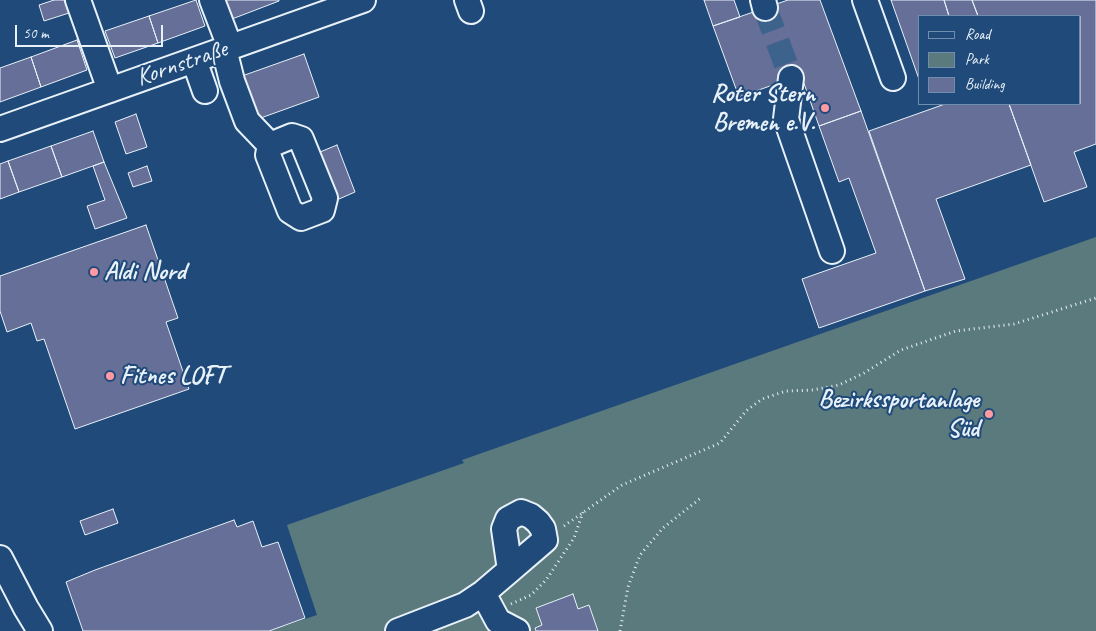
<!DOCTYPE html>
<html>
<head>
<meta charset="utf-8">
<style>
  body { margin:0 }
  #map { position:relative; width:1096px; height:631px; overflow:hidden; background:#1f4a7a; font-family:Caveat,sans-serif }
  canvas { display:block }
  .legend { position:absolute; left:918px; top:15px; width:162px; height:90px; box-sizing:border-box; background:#1f4a7a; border:1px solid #6f8dac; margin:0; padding:6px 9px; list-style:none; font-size:15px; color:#e8f1f8 }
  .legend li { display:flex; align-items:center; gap:10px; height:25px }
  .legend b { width:25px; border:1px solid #6f8dac }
  .scale { position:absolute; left:15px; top:25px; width:148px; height:22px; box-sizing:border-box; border:2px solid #e8f1f8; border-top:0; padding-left:6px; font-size:15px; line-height:18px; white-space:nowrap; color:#e8f1f8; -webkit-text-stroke:4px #1f4a7a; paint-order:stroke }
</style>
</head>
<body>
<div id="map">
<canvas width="1096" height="631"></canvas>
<ul class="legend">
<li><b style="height:6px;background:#1f4a7a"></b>Road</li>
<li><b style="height:14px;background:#5a7a7e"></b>Park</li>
<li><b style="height:14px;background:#666f98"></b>Building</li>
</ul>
<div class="scale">50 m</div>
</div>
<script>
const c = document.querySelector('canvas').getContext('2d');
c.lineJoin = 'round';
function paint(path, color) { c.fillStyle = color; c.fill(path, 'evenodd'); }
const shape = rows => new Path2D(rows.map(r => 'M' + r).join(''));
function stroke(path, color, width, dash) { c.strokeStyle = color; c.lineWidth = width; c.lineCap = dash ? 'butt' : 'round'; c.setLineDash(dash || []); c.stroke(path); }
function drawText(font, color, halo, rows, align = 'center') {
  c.font = font + ' Caveat,sans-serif'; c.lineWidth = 4; c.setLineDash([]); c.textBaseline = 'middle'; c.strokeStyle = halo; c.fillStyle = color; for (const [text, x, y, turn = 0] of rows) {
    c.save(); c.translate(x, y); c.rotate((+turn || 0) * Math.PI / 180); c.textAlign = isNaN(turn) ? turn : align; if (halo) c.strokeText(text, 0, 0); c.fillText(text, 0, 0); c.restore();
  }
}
const green = shape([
  [1096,237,1096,631,269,631,317,615,287,525,464,463,462,460]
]);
const building = shape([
  [54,0,64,0,69,13,44,21,39,5,54,0],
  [196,0,205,26,158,43,149,16,196,0],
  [225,0,279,0,279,1,232,19,225,0],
  [704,0,734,0,740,17,713,26,704,0],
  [788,0,820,0,861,111,819,126,801,75,739,97,713,26,788,0],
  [891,0,944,0,949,16,920,16,920,82,891,0],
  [944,0,972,0,978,16,949,16,944,0],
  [972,0,1096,0,1096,144,1074,152,1087,187,1044,202,1009,104,1080,104,1080,16,978,16,972,0],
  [149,16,158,43,115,58,105,31,149,16],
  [77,40,87,70,41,87,31,57,77,40],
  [304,54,319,97,258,119,242,76,304,54],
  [31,57,41,87,0,102,0,68,31,57],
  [945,104,1009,104,1031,165,936,199,965,279,925,291,869,131,945,104],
  [861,111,925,291,819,328,802,279,876,253,849,178,839,182,819,126,861,111],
  [136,114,147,147,126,154,115,122,136,114],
  [93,131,104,162,62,177,51,146,93,131],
  [337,145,355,192,339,199,320,152,337,145],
  [51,146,62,177,19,192,8,161,51,146],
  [8,161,19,192,0,199,0,164,8,161],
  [104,162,127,218,95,229,87,206,105,200,93,166,104,162],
  [147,166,152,181,133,187,128,173,147,166],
  [146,225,178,318,166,322,189,389,75,429,44,339,37,341,31,323,7,332,0,311,0,276,146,225],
  [113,509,118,523,85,535,80,521,113,509],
  [234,520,237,527,253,521,262,547,278,542,305,618,269,631,83,631,66,582,95,570,234,520],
  [573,594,578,609,589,605,598,631,536,631,535,628,542,625,536,608,573,594]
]);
const minorTunnel = shape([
  [765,8,791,78]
]);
const path = shape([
  [564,526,622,485,720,443,746,411,762,399,786,391,813,390,839,385,864,373,901,350,956,331,1014,324,1096,298],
  [511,604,531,595,546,580,574,538,583,512],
  [620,631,628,587,640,555,663,528,702,497]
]);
const minor = shape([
  [78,0,110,90],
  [212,0,230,47],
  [467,0,471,11],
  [763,0,765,8],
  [865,0,893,78],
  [224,49,232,81,247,121,270,145,292,136,301,139,325,198,322,210,301,218,290,211,268,155,270,145],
  [194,60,205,91],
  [791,78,786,119,832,251],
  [0,129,363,0],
  [0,558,26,608,40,631],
  [483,593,498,621,517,631],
  [398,631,465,605,483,593,510,570,545,540,543,529,538,522,531,516,521,512,508,519,504,529,510,570]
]);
const markers = [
  [825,108,5,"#ff9aa2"],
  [94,272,5,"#ff9aa2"],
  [110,376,5,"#ff9aa2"],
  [989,414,5,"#ff9aa2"]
];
const streetNames = [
  ["Kornstraße",182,64,-19]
];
const poiNames = [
  ["Roter Stern",815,94],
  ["Bremen e.V.",815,123],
  ["Aldi Nord",104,272,"left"],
  ["Fitnes LOFT",120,376,"left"],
  ["Bezirkssportanlage",979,400],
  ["Süd",979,429]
];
paint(green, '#5a7a7e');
paint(building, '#666f98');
stroke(building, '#e8f1f8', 1);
stroke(minorTunnel, '#3d638d', 24, [24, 12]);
stroke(minor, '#e8f1f8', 28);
stroke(path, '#e8f1f8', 3, [1, 4]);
stroke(minor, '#1f4a7a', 24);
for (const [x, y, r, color] of markers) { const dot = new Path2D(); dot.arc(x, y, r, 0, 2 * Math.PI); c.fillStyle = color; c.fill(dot); stroke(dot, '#1f4a7a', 2); }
drawText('25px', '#e8f1f8', '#1f4a7a', streetNames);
drawText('bold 25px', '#e8f1f8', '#1f4a7a', poiNames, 'right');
</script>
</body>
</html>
